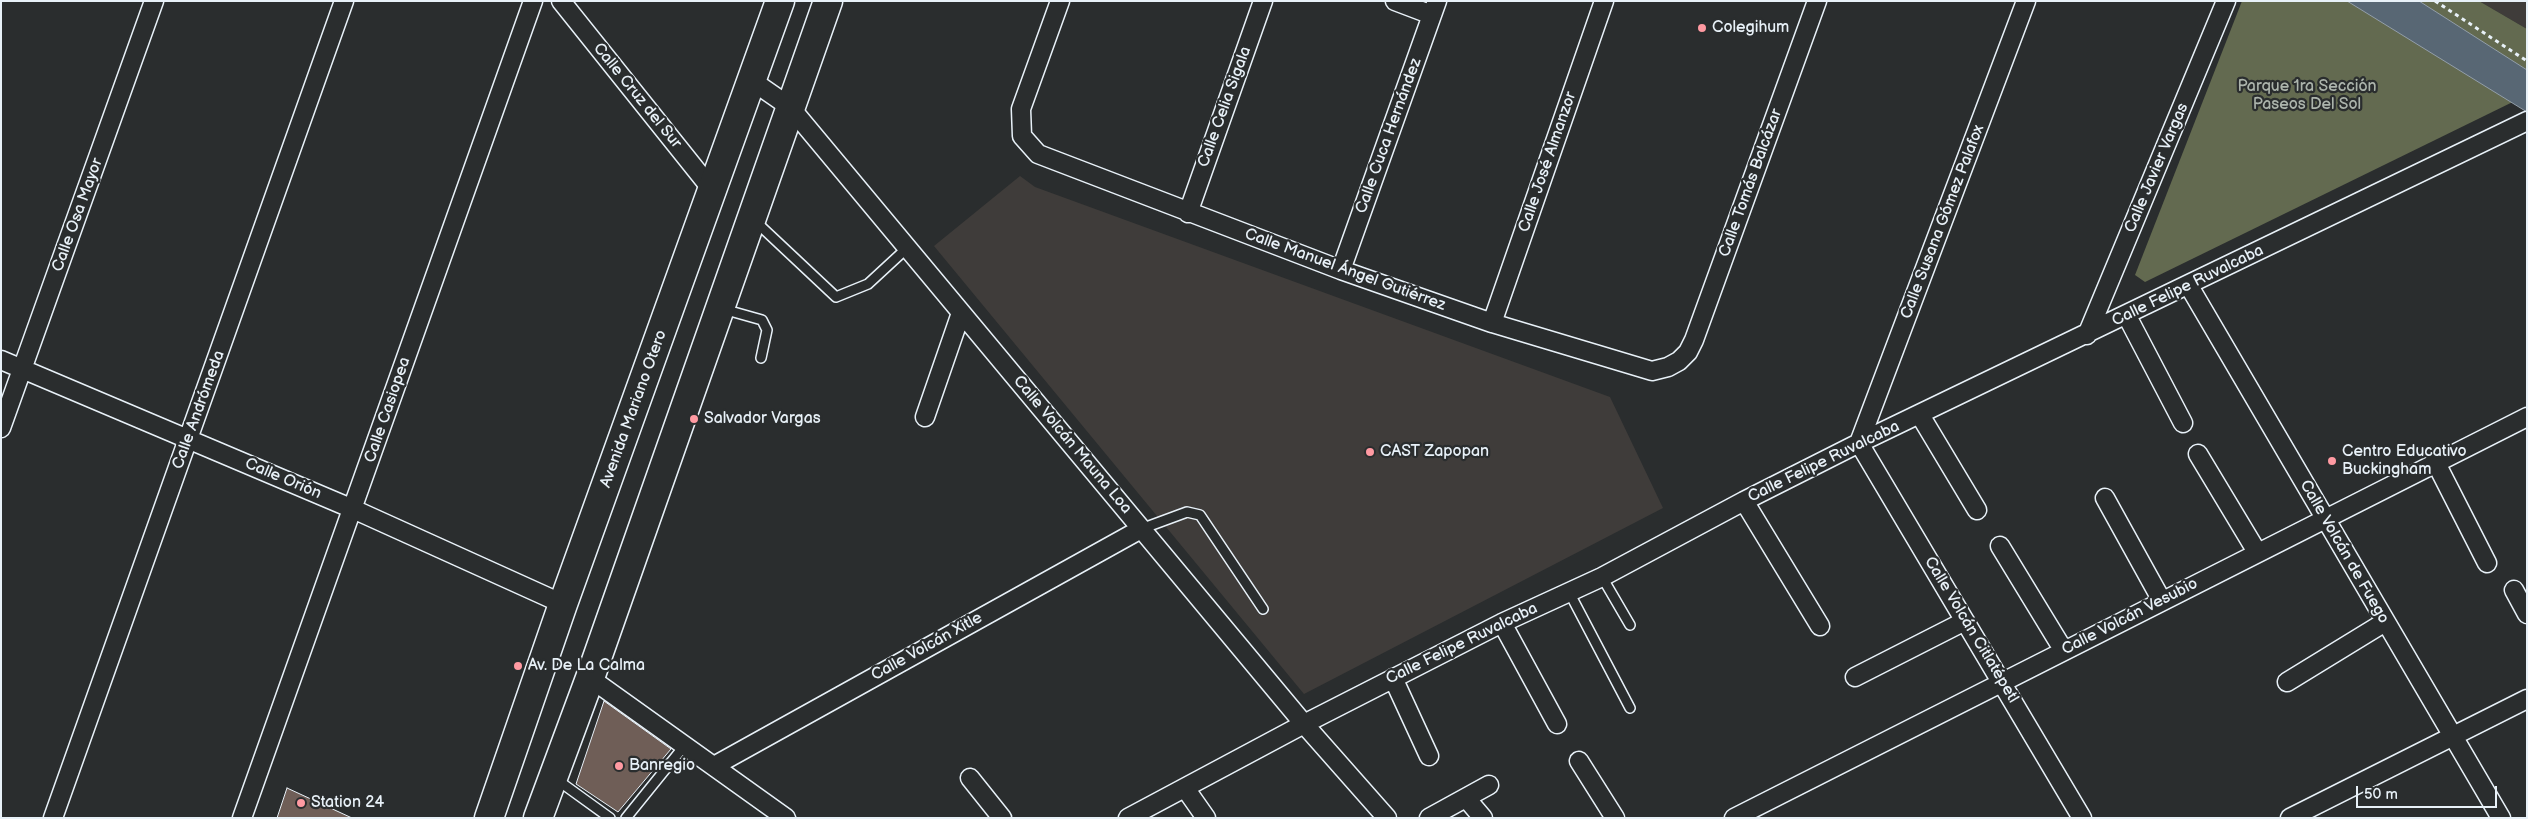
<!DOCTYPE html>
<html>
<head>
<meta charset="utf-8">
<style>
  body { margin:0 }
  #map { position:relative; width:2528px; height:819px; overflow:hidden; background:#2a2d2e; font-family:"Balsamiq Sans",sans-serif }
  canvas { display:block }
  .frame { position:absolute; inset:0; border:2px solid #e8f1f8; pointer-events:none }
  .scale { position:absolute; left:2356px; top:786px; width:141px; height:22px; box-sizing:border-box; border:2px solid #e8f1f8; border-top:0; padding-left:6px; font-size:15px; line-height:18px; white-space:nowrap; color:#e8f1f8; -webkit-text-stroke:4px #2a2d2e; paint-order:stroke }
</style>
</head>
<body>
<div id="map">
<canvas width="2528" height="819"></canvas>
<div class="frame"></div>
<div class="scale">50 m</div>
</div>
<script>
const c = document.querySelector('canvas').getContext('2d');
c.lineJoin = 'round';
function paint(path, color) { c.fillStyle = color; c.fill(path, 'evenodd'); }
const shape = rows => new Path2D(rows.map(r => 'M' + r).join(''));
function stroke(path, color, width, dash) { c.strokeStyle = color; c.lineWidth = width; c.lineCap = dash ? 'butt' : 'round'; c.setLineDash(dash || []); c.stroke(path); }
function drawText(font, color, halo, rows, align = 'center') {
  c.font = font + ' "Balsamiq Sans",sans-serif'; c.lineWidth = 4.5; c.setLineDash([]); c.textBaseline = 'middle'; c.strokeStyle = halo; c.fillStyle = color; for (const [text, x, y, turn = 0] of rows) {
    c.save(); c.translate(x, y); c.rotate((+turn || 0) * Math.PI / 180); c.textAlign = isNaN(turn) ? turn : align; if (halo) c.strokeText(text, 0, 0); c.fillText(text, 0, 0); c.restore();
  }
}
const built = shape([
  [2479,1,2527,1,2527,29],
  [1020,176,1035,187,1610,397,1663,508,1304,694,934,246]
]);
const green = shape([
  [2242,1,2479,1,2527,29,2527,95,2145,282,2135,275]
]);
const water = shape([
  [2347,1,2419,1,2527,70,2527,112,2347,1]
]);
const building = shape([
  [604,701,671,749,618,812,576,784,604,701],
  [287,788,352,818,277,818,287,788]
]);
const path = shape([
  [2435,1,2527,61]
]);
const service = shape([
  [755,221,836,297,868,284,907,248],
  [723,309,762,320,767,330,761,358],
  [1141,529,1187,512,1200,515,1263,609],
  [1602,577,1630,625],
  [1569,592,1630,708],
  [556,779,610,818],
  [626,818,685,745]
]);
const minor = shape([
  [561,1,713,191],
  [1060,1,1021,109,1022,136,1038,154,1341,270,1492,323,1652,371,1668,367,1679,361,1688,352,1694,340,1817,1],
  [1395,1,1432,15],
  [2026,1,1859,443,2082,818],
  [751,80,790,107,1304,724,1387,818],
  [1188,213,1263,1],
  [1341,270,1437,1],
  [2189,286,2501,818],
  [2127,316,2183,423],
  [1492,323,1604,1],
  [2087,335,2226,1],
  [1,360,353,509,563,604],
  [1920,415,1977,510],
  [925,417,961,313],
  [1,428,154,1],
  [2198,454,2257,552],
  [2436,463,2487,563],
  [2105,498,2162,601],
  [1744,501,1820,626],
  [2000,546,2064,651],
  [2514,590,2527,614],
  [1502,623,1557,724],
  [1855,677,1965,621],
  [590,678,786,818],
  [1393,678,1429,756],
  [2287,682,2385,622],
  [1579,761,1615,818],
  [714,766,1141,529],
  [970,778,1002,818],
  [1185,788,1206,818],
  [1466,798,1483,818],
  [53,818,344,1],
  [242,818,533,1],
  [1128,818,1304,724,1502,623,1602,577,1744,501,1859,443,2527,121],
  [1429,818,1489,785],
  [1734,818,2527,417],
  [2290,818,2527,699]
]);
const primary = shape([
  [489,818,563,604,780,1],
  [538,818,590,678,828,1]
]);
const markers = [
  [1702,28,5,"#ff9aa2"],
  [694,419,5,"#ff9aa2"],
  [1370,452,5,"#ff9aa2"],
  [2332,461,5,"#ff9aa2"],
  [518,666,5,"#ff9aa2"],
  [619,766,5,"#ff9aa2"],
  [301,803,5,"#ff9aa2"]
];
const poiNames = [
  ["Colegihum",1712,28],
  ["Salvador Vargas",704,419],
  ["CAST Zapopan",1380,452],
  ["Centro Educativo",2342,452],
  ["Buckingham",2342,470],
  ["Av. De La Calma",528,666],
  ["Banregio",629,766],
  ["Station 24",311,803]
];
const parkNames = [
  ["Parque 1ra Sección",2307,87],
  ["Paseos Del Sol",2307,105]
];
const streetNames = [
  ["Calle Cruz del Sur",637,96,51],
  ["Calle Celia Sigala",1225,107,-70],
  ["Calle Cuca Hernández",1389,136,-70],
  ["Calle José Almanzor",1548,162,-71],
  ["Calle Javier Vargas",2157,168,-67],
  ["Calle Tomás Balcázar",1751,183,-70],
  ["Calle Osa Mayor",78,215,-70],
  ["Calle Susana Gómez Palafox",1943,222,-69],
  ["Calle Manuel Ángel Gutiérrez",1345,270,20],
  ["Calle Felipe Ruvalcaba",2188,286,-26],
  ["Avenida Mariano Otero",634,409,-70],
  ["Calle Andrómeda",199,410,-70],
  ["Calle Casiopea",388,410,-71],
  ["Calle Volcán Mauna Loa",1072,445,50],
  ["Calle Felipe Ruvalcaba",1824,462,-26],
  ["Calle Orión",283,479,23],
  ["Calle Volcán de Fuego",2344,552,60],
  ["Calle Volcán Vesubio",2130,617,-27],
  ["Calle Volcán Citlatépetl",1971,630,59],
  ["Calle Felipe Ruvalcaba",1462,644,-26],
  ["Calle Volcán Xitle",927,647,-29]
];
paint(built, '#3f3c3a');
paint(green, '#636a50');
paint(water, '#586774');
stroke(water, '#929ea9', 1);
paint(building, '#6f5e57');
stroke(building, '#e8f1f8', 1);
stroke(service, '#e8f1f8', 12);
stroke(minor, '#e8f1f8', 21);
stroke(primary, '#e8f1f8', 31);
stroke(path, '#e8f1f8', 3, [4, 4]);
stroke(service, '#2a2d2e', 9);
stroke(minor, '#2a2d2e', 18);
stroke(primary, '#2a2d2e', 28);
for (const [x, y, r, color] of markers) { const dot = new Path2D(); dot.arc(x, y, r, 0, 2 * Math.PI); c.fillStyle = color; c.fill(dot); stroke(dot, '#2a2d2e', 2); }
drawText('16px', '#e8f1f8', '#2a2d2e', poiNames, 'left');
drawText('16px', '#acb4ac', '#2a2d2e', parkNames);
drawText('16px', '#e8f1f8', '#2a2d2e', streetNames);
</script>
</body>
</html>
